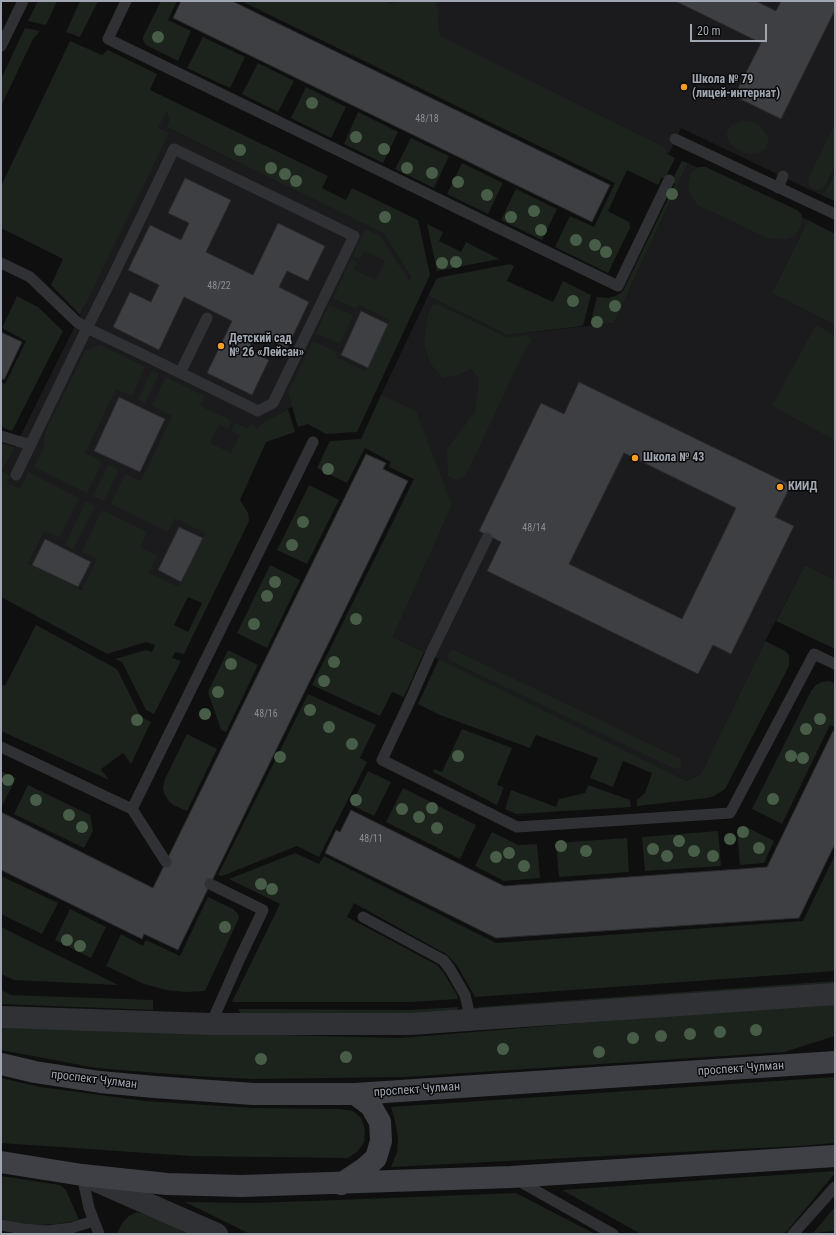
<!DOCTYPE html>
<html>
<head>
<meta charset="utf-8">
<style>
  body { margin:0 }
  #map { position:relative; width:836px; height:1235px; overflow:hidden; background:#0f0f10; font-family:"Roboto Condensed",sans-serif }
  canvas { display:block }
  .frame { position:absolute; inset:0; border:2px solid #a0a7b2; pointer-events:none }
  .scale { position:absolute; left:690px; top:24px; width:77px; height:18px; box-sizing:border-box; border:2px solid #a0a7b2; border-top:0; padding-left:5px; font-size:12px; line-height:14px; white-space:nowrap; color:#a0a7b2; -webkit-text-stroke:3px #0a0a0b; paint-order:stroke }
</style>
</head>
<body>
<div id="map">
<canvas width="836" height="1235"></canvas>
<div class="frame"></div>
<div class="scale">20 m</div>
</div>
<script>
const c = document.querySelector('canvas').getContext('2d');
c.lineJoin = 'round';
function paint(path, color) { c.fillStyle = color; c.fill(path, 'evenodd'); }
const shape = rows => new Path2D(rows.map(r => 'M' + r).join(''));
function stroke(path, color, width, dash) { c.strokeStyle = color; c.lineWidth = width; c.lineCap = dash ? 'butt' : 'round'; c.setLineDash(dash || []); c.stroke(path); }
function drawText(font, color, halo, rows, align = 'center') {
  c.font = font + ' "Roboto Condensed",sans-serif'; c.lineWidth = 3; c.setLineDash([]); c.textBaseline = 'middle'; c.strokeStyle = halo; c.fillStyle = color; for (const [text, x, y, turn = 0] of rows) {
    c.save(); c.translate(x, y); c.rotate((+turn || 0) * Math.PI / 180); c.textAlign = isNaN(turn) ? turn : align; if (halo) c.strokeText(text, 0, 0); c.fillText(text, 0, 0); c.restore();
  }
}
const built = shape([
  [320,1,835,1,835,173,823,196,681,128,669,154,435,39],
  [167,110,169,121,166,127,384,234,411,277,356,394,335,384,267,420,258,428,159,628,1,549,1,475,84,308,83,240],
  [688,163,808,220,772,293,835,325,835,580,805,565,765,641,701,774,687,781,393,637,452,505,381,395,428,296,507,335,614,323]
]);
const green = shape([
  [38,1,57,1,46,25,28,21],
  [80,1,98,1,80,37,66,32],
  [161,1,177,1,168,20,191,31,178,61,146,45,143,40,143,37],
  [241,1,385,1,390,4,402,1,436,1,438,13,438,28,440,36,662,146,666,150,666,153,675,158,665,179,662,177,658,185,627,170,608,211,629,222,630,228,608,273,555,247,570,216,594,227,615,183],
  [25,28,40,31,33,39,1,106,1,79],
  [203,37,245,57,230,88,187,68],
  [70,41,102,55,108,50,157,74,150,90,328,176,322,188,346,200,352,188,418,220,430,275,357,432,326,434,308,424,298,427,288,392,313,341,337,352,335,357,366,371,390,320,359,305,356,309,333,298,351,259,358,262,354,270,376,280,385,261,364,251,359,259,353,256,365,229,381,237,409,281,411,277,384,234,166,127,169,121,167,111,158,128,169,133,80,315,51,285,63,259,1,228,1,186],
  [258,63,294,81,278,112,242,94],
  [306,87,346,107,331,138,291,118],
  [358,112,398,132,383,163,344,144],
  [742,121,757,123,769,137,767,148,757,154,745,153,730,144,726,133,731,125],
  [835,124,835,166,824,187,819,190,813,189,809,185,808,179],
  [411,138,449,156,434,188,395,169],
  [682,161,688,163,614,323,590,325,597,297,609,298,616,296,623,291,675,184,671,182],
  [462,163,503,183,488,214,447,194],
  [699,167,706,167,797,210,802,215,801,225,795,236,786,239,767,238,698,205,690,194,688,185,691,173],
  [835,173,835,201,823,196],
  [516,189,557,209,542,240,501,220],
  [808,220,835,234,835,325,772,293],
  [427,224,443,232,439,241,461,252,466,242,499,259,437,271],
  [510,264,514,266,507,281,553,302,563,281,591,295,583,326,507,335,428,296,437,278],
  [17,296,38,307,63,331,12,431,1,427,1,382,5,384,26,341,2,328],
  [437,304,508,338,526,335,529,337,531,340,530,344,526,347,466,475,459,479,453,479,448,475,447,449,475,412,479,379,472,369,457,375,443,378,430,363,424,343,428,315,432,306],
  [329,305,353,315,340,344,316,333],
  [816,325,835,336,835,440,772,406],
  [100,345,145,367,132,396,116,389,85,453,102,462,87,493,34,467,43,449,46,431,85,351],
  [152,370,159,374,145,403,138,399],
  [166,377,205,396,200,406,232,421,228,429,219,424,210,443,231,453,240,435,232,431,235,423,247,428,254,424,256,429,267,420,288,409,295,432,266,442,240,500,248,513,249,521,184,654,175,652,172,658,181,661,154,714,146,710,122,662,115,659,146,650,152,652,155,645,146,642,107,654,1,597,1,443,15,447,2,472,10,476,7,483,20,489,28,472,79,498,59,538,44,531,28,563,82,590,97,559,82,552,102,510,147,532,140,547,157,556,149,573,179,587,205,533,175,518,168,532,111,504,125,474,141,481,172,416,152,406],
  [188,597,202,603,188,632,174,625],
  [381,395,416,411,452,505,393,637,424,652,404,697,392,692,380,716,312,685,414,479,389,467,391,462,365,448,347,483,317,468,330,441,361,439],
  [108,465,119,470,104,501,93,496],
  [309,485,339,500,307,564,277,550],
  [86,501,95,506,73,549,65,545],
  [270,565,300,580,267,648,237,633],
  [805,565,835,580,835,649,776,621],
  [36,625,117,669,141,717,151,722,131,764,123,753,101,769,109,780,1,731,1,684,5,686],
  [765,641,785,651,789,655,789,666,725,789,714,796,707,798,637,806,637,800,645,793,652,773,623,761,613,787,590,778,598,758,536,735,530,748,440,715,418,704,439,659,687,781,701,774],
  [228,650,258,665,226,732,221,730,208,692],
  [454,650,679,758,682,762,681,766,678,768,673,768,451,661,448,658,448,655,449,652],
  [829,681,835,684,835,727,830,725,782,824,752,809,811,691,816,685,822,682],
  [308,694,376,725,360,758,367,762,319,857,297,846,222,876,218,875],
  [462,729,512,748,497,785,504,787,497,805,433,772,434,769,442,772],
  [187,734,217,749,187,811,173,805,168,800,164,793,163,787,165,779],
  [1,771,16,778,1,808],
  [368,771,391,782,374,816,351,805],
  [28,785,90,815,93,831,84,848,14,814],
  [588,785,630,800,631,807,516,814,505,809,511,790,556,807,559,799,585,793],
  [403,788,476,825,460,859,386,822],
  [744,826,774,841,764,863,740,865,737,830],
  [718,831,721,866,645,871,642,837],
  [492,832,518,845,537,844,540,878,504,881,475,866],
  [627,838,629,872,559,877,556,843],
  [295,853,319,864,324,856,496,943,803,921,835,855,835,971,475,997,457,965,446,954,354,903,347,917,437,965,443,972,457,995,458,999,410,1002,232,1002,280,904,229,879],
  [1,876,58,903,42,934,1,914],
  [208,897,233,909,238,914,239,918,205,991,186,992,166,990,144,984,106,966,121,934,143,946,146,940,180,956],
  [70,909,106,927,91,958,55,940],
  [1,927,118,985,14,980,1,974],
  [835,981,835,986,480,1009,478,1007],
  [1,990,11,995,153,1000,153,1010,1,1004],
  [835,1002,835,1036,784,1052,404,1077,253,1079,195,1076,96,1068,1,1050,1,1028,401,1038],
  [459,1007,454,1013,241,1014,238,1009,409,1010],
  [835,1077,835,1143,799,1146,391,1167,397,1152,398,1137,395,1121,391,1107],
  [1,1078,40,1087,145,1101,253,1108,340,1109,353,1111,361,1118,365,1129,364,1142,358,1151,348,1158,191,1156,1,1143],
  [835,1171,835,1173,787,1231,781,1234,641,1234,562,1190],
  [1,1176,60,1185,66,1190,79,1220,57,1224,36,1225,19,1223,1,1219],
  [516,1193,595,1234,250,1234,185,1202,252,1203,312,1201],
  [835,1207,835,1231,813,1233],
  [137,1212,163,1219,193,1234,117,1234,122,1223,129,1216]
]);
const building = shape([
  [181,1,232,1,610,185,592,222,173,18,181,1],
  [675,1,756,1,776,11,781,1,835,1,835,10,781,119,734,96,761,43,675,1],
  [185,178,231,200,206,252,253,275,278,223,325,246,308,281,287,271,279,287,309,302,287,348,257,333,248,350,269,360,252,395,207,373,232,321,184,297,159,350,113,327,130,292,151,302,159,285,128,270,150,225,181,240,189,223,168,213,185,178],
  [361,311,388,324,368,368,341,355,361,311],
  [1,332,22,342,4,380,1,378,1,332],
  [579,382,791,485,775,517,794,526,731,654,713,645,698,674,487,571,501,542,479,531,541,403,564,414,579,382],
  [624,453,736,508,682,619,569,564,624,453],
  [119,397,165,419,140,472,94,451,119,397],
  [366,454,386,463,383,469,408,481,178,950,144,934,142,939,1,870,1,812,153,888,366,454],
  [179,527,203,538,181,582,158,570,179,527],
  [45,539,91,562,78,587,32,565,45,539],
  [833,731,835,732,835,844,799,918,496,938,325,853,336,830,340,832,351,810,504,886,767,867,833,731]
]);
const lane = shape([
  [126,1,108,39,618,286,669,180],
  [1,46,23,1],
  [675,139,835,214],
  [778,188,783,176],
  [1,263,30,277,77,322,87,328,154,360,258,411,273,403,354,236,174,149,114,274,87,328,16,475],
  [180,373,207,318],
  [1,436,31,445],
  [487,538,430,655,408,705,382,760,517,827,730,813,814,654,835,664],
  [1,747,132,809,166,862],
  [132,809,313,442],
  [210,884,263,910,240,958,211,1024],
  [363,917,443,960,450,969,465,995,471,1020],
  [82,1175,89,1208,99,1234],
  [517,1180,613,1234],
  [1,1225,23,1229,47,1231,71,1228,94,1221],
  [793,1234,835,1187]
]);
const street = shape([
  [1,1017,211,1024,410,1024,835,994],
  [89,1178,217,1234]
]);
const secondary = shape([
  [1,1064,35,1072,100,1082,155,1087,253,1094,355,1094,835,1062],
  [1,1162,82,1175,167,1184,241,1186,511,1177,835,1156],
  [341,1184,365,1168,376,1158,381,1141,380,1122,371,1106,355,1094]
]);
const trees = [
  [158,37],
  [312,103],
  [356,137],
  [384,149],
  [240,150],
  [271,168],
  [407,168],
  [432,173],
  [285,174],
  [296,181],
  [458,182],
  [672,194],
  [487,195],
  [534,211],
  [385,217],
  [511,217],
  [541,230],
  [576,240],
  [595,245],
  [606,252],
  [456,262],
  [442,263],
  [573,301],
  [615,306],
  [597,322],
  [328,469],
  [303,522],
  [292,545],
  [275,582],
  [267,596],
  [356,619],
  [254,624],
  [334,662],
  [231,664],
  [324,681],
  [218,692],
  [310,710],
  [205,714],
  [820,719],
  [137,720],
  [329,727],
  [806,729],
  [352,744],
  [458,756],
  [791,756],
  [280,757],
  [803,758],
  [8,780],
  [773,799],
  [36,800],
  [356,800],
  [432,808],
  [402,809],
  [69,815],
  [419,817],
  [82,827],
  [437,828],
  [743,832],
  [730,839],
  [679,841],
  [561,846],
  [759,848],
  [653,849],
  [586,851],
  [694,851],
  [509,853],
  [667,856],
  [713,856],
  [496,857],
  [524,866],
  [261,884],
  [272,889],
  [225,927],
  [67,940],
  [80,946],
  [756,1030],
  [720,1032],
  [690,1034],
  [661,1036],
  [633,1038],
  [503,1049],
  [599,1052],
  [346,1057],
  [261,1059]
];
const markers = [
  [684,87,4,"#f39e24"],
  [221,346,4,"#f39e24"],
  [635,458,4,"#f39e24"],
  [780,487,4,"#f39e24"]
];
const numberNames = [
  ["48/18",427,119],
  ["48/22",219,286],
  ["48/14",534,528],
  ["48/16",266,714],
  ["48/11",371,839]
];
const poiNames = [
  ["Школа № 79",692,80],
  ["(лицей-интернат)",692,94],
  ["Детский сад",229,339],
  ["№ 26 «Лейсан»",229,353],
  ["Школа № 43",643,458],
  ["КИИД",788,487]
];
const streetNames = [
  ["проспект Чулман",741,1069,-4],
  ["проспект Чулман",94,1080,7],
  ["проспект Чулман",417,1090,-4]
];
paint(built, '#1b1b1d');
paint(green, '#1b231c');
paint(building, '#3e3f43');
stroke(building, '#29292c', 1);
stroke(lane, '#303135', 11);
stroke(street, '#303135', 22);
stroke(secondary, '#3e4045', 22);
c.fillStyle = '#485d48';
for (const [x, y] of trees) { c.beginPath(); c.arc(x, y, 6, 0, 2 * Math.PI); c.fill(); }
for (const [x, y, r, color] of markers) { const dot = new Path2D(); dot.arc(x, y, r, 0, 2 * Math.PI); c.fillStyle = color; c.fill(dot); stroke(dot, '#0a0a0b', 1.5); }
drawText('10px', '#888d96', null, numberNames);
drawText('bold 12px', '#a0a7b2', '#0a0a0b', poiNames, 'left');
drawText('12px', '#a0a7b2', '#0a0a0b', streetNames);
</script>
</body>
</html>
